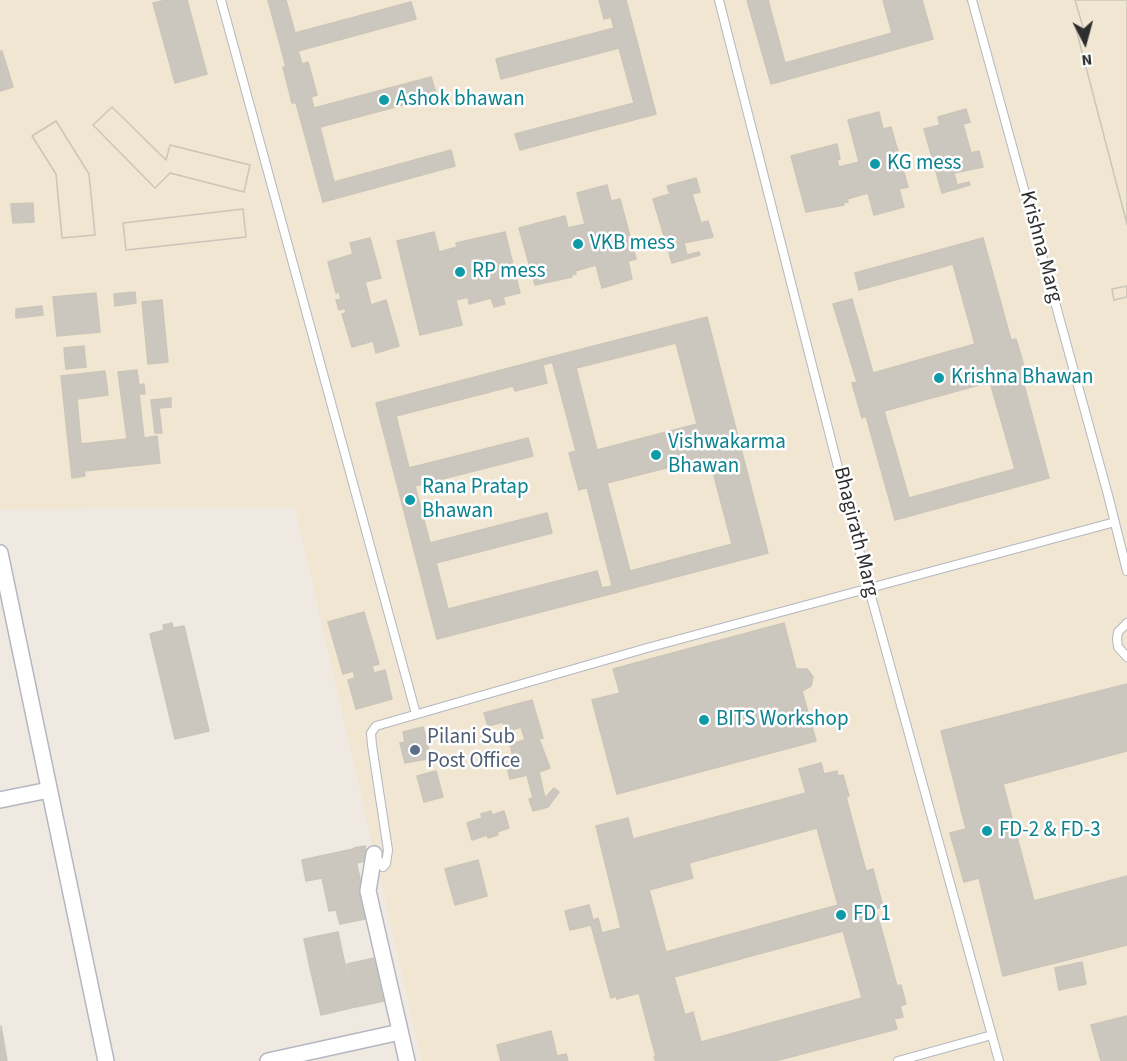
<!DOCTYPE html>
<html>
<head>
<meta charset="utf-8">
<style>
  body { margin:0 }
  #map { position:relative; width:1127px; height:1061px; overflow:hidden; background:#efe9e1; font-family:"Source Sans 3",sans-serif }
  canvas { display:block }
  .north { position:absolute; left:1055px; top:12px; width:60px; height:60px; -webkit-text-stroke:4px #fff; paint-order:stroke; rotate:174deg; font-size:16px; font-weight:700; line-height:24px; text-align:center; color:#2e2e2e }
  .north::after { content:''; display:block; margin:auto; width:21px; height:27px; background:#2e2e2e; clip-path:polygon(50% 0,100% 100%,50% 72%,0 100%) }
</style>
</head>
<body>
<div id="map">
<canvas width="1127" height="1061"></canvas>
<div class="north">N</div>
</div>
<script>
const c = document.querySelector('canvas').getContext('2d');
c.lineJoin = 'round';
function paint(path, color) { c.fillStyle = color; c.fill(path, 'evenodd'); }
const shape = rows => new Path2D(rows.map(r => 'M' + r).join(''));
function stroke(path, color, width, dash) { c.strokeStyle = color; c.lineWidth = width; c.lineCap = dash ? 'butt' : 'round'; c.setLineDash(dash || []); c.stroke(path); }
function drawText(font, color, halo, rows, align = 'center') {
  c.font = font + ' "Source Sans 3",sans-serif'; c.lineWidth = 5; c.setLineDash([]); c.textBaseline = 'middle'; c.strokeStyle = halo; c.fillStyle = color; for (const [text, x, y, turn = 0] of rows) {
    c.save(); c.translate(x, y); c.rotate((+turn || 0) * Math.PI / 180); c.textAlign = isNaN(turn) ? turn : align; if (halo) c.strokeText(text, 0, 0); c.fillText(text, 0, 0); c.restore();
  }
}
const education = shape([
  [0,0,1127,0,1127,1061,422,1061,295,507,0,509]
]);
const building = shape([
  [166,0,187,0,207,74,175,83,153,3,166,0],
  [268,0,286,0,295,33,411,2,416,19,298,51,302,64,308,62,317,95,311,97,314,108,431,77,437,96,320,127,334,182,451,150,455,166,323,202,296,103,292,103,283,67,286,67,268,0],
  [599,0,626,0,656,114,520,150,515,134,634,103,619,48,501,79,496,59,614,28,611,17,604,19,599,0],
  [747,0,768,0,785,63,892,33,883,0,922,0,933,39,771,84,747,0],
  [1075,0,1127,0,1127,224,1076,29,1083,27,1075,0],
  [1075,0,1127,0,1127,224,1076,29,1083,27,1075,0],
  [0,51,2,51,13,87,0,91,0,51],
  [112,107,166,160,170,145,250,165,244,192,170,173,155,188,93,125,112,107],
  [112,107,166,160,170,145,250,165,244,192,170,173,155,188,93,125,112,107],
  [966,109,970,122,963,124,971,153,979,151,983,167,954,173,957,185,969,182,970,185,942,193,924,129,940,125,938,117,966,109],
  [879,112,883,129,891,127,908,187,899,189,904,207,874,215,868,193,847,199,848,202,843,203,844,205,806,212,791,156,837,144,840,159,837,160,839,167,859,162,848,120,879,112],
  [56,121,89,174,95,235,62,238,56,174,32,136,56,121],
  [56,121,89,174,95,235,62,238,56,174,32,136,56,121],
  [696,178,700,192,692,194,701,223,708,221,713,237,684,243,687,255,699,252,700,255,672,263,653,199,670,194,667,186,696,178],
  [607,185,611,201,620,199,636,259,628,261,632,279,602,288,596,265,575,271,576,274,571,275,572,277,535,285,519,228,565,216,568,228,585,224,577,193,607,185],
  [33,203,34,222,13,223,11,204,33,203],
  [243,209,246,237,126,250,123,223,243,209],
  [243,209,246,237,126,250,123,223,243,209],
  [434,232,439,252,457,247,456,243,505,232,520,293,503,297,505,304,494,307,491,298,469,304,468,297,456,300,462,325,420,335,397,241,434,232],
  [370,238,381,278,365,282,371,305,386,300,399,346,376,353,373,341,352,347,342,314,346,313,345,308,339,310,336,300,341,299,339,292,336,293,328,262,353,254,350,243,370,238],
  [983,238,1011,340,1016,339,1026,373,1021,374,1049,478,895,520,866,416,862,418,852,383,857,382,833,304,852,299,873,373,975,344,953,264,859,290,855,273,983,238],
  [990,382,1015,469,909,498,884,411,990,382],
  [1127,286,1127,297,1114,300,1112,289,1127,286],
  [1127,286,1127,297,1114,300,1112,289,1127,286],
  [135,292,136,303,115,306,114,294,135,292],
  [96,293,100,332,57,336,53,297,96,293],
  [162,300,168,362,148,364,142,302,162,300],
  [42,306,43,315,16,318,16,309,42,306],
  [707,317,768,553,614,593,587,487,579,490,569,453,576,451,551,357,707,317],
  [676,343,697,424,597,450,576,368,676,343],
  [709,457,732,544,630,571,607,483,709,457],
  [84,346,86,367,66,369,64,348,84,346],
  [551,357,553,362,543,365,547,383,515,391,513,386,396,416,409,468,528,438,533,456,415,486,430,543,547,513,552,533,436,563,448,609,597,571,602,588,612,586,614,593,437,639,376,403,551,357],
  [137,370,139,385,144,384,145,394,139,394,144,438,157,436,160,463,84,471,85,476,72,478,61,376,105,371,108,395,77,399,81,444,127,439,118,372,137,370],
  [171,398,171,407,159,408,162,433,155,433,151,400,171,398],
  [364,612,379,664,372,666,374,673,385,670,392,699,356,709,348,680,355,678,353,671,343,674,328,622,364,612],
  [172,623,173,628,184,626,209,731,175,739,150,634,164,630,163,625,172,623],
  [784,623,796,669,807,669,813,677,811,686,802,691,816,741,617,794,592,700,620,693,613,669,784,623],
  [1127,684,1127,751,1003,784,1034,901,1127,876,1127,945,1003,976,979,878,964,882,950,833,966,829,941,731,1127,684],
  [532,700,543,738,539,739,550,768,539,772,545,798,554,788,559,792,548,807,533,811,529,799,533,798,527,775,510,779,506,763,514,761,510,744,525,740,521,727,505,732,503,722,488,726,484,713,532,700],
  [423,727,431,758,405,763,400,743,405,742,403,732,423,727],
  [821,763,824,774,837,771,838,776,843,775,849,796,846,797,866,871,873,869,883,907,876,909,897,986,901,985,906,1004,900,1006,903,1017,894,1019,897,1029,775,1061,656,1061,654,1057,656,1057,639,993,617,999,616,996,611,998,591,925,570,930,565,911,589,905,593,920,598,918,602,933,621,928,596,826,628,818,633,839,806,793,799,769,821,763],
  [817,828,838,905,666,952,649,890,693,878,689,863,817,828],
  [843,931,862,998,701,1042,693,1012,685,1015,674,977,843,931],
  [436,771,443,797,424,802,417,776,436,771],
  [491,811,492,815,504,811,509,828,497,832,498,835,488,838,487,835,472,840,467,823,482,818,481,814,491,811],
  [365,846,368,860,357,863,354,848,365,846],
  [353,849,360,878,324,887,322,878,306,881,302,860,353,849],
  [478,860,487,896,455,905,445,869,478,860],
  [360,879,370,918,340,924,336,910,329,911,324,887,360,879],
  [338,932,342,951,308,958,304,939,338,932],
  [342,951,355,1007,321,1015,308,959,342,951],
  [379,957,388,1000,356,1007,347,964,379,957],
  [1082,962,1086,984,1059,990,1055,968,1082,962],
  [1127,1016,1127,1061,1101,1061,1091,1025,1127,1016],
  [1,1026,7,1061,0,1061,1,1026],
  [551,1031,557,1056,566,1054,568,1061,501,1061,497,1045,551,1031]
]);
const service = shape([
  [221,0,416,714],
  [719,0,869,589,999,1061],
  [972,0,1108,495,1127,571],
  [1127,623,1118,632,1117,639,1118,647,1127,657],
  [376,856,383,867,386,864,388,850,372,745,371,733,376,726,647,648,1115,522],
  [898,1061,992,1035]
]);
const minor = shape([
  [0,553,106,1061],
  [0,800,49,790],
  [374,854,368,891,407,1061],
  [268,1061,400,1032]
]);
const markers = [
  [384,100,6,"#0f9aa8"],
  [875,164,6,"#0f9aa8"],
  [578,244,6,"#0f9aa8"],
  [460,272,6,"#0f9aa8"],
  [939,378,6,"#0f9aa8"],
  [656,455,6,"#0f9aa8"],
  [410,500,6,"#0f9aa8"],
  [704,720,6,"#0f9aa8"],
  [415,750,6,"#5c6f8a"],
  [987,831,6,"#0f9aa8"],
  [841,915,6,"#0f9aa8"]
];
const cultureNames = [
  ["Ashok bhawan",396,100],
  ["KG mess",887,164],
  ["VKB mess",590,244],
  ["RP mess",472,272],
  ["Krishna Bhawan",951,378],
  ["Vishwakarma",668,443],
  ["Bhawan",668,467],
  ["Rana Pratap",422,488],
  ["Bhawan",422,512],
  ["BITS Workshop",716,720],
  ["FD-2 & FD-3",999,831],
  ["FD 1",853,915]
];
const streetNames = [
  ["Krishna Marg",1040,247,75],
  ["Bhagirath Marg",855,532,76]
];
const serviceNames = [
  ["Pilani Sub",427,738],
  ["Post Office",427,762]
];
paint(education, '#f0e6d1');
paint(building, '#cbc7bf');
stroke(building, '#cbc5ba', 1.5);
stroke(service, '#b4b7c1', 10);
stroke(minor, '#b4b7c1', 18);
stroke(service, '#fff', 8);
stroke(minor, '#fff', 15);
for (const [x, y, r, color] of markers) { const dot = new Path2D(); dot.arc(x, y, r, 0, 2 * Math.PI); c.fillStyle = color; c.fill(dot); stroke(dot, '#fff', 2); }
drawText('21px', '#0d838f', '#fff', cultureNames, 'left');
drawText('21px', '#2e2e2e', '#fff', streetNames);
drawText('21px', '#4e5e75', '#fff', serviceNames, 'left');
</script>
</body>
</html>
